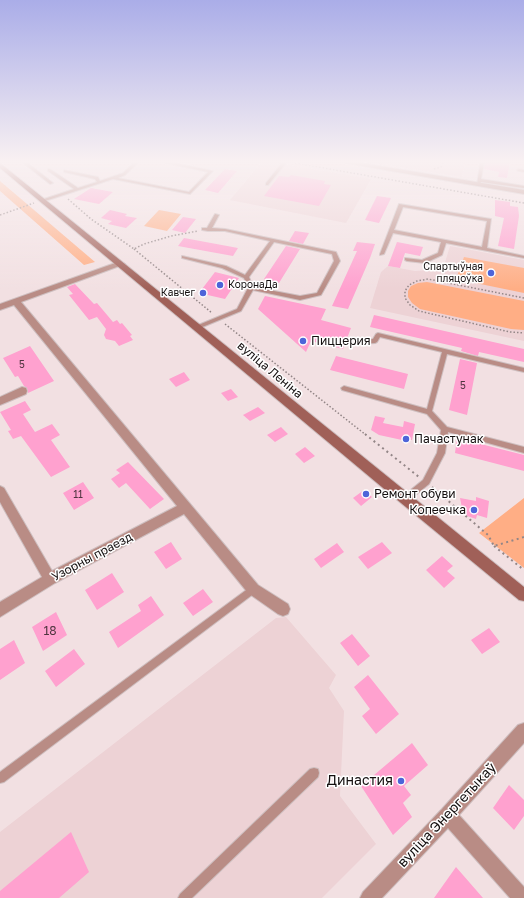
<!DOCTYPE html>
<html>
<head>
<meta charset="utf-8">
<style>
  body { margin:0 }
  canvas { display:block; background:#f2e0e2 }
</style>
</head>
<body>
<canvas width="524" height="898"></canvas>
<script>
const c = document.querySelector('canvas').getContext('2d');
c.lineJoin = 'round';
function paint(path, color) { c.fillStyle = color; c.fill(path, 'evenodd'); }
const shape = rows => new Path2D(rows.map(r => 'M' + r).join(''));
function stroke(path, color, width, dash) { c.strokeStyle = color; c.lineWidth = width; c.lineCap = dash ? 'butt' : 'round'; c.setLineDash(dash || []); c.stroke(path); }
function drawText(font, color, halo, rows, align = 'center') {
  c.font = font + ' "Golos Text",sans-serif'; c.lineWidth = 3; c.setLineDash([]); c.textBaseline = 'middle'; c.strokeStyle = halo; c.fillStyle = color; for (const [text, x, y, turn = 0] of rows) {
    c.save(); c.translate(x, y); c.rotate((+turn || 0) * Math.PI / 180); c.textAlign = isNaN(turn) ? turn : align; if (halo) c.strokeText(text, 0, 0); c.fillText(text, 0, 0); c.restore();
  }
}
const built = shape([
  [261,163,279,163,371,179,346,223,230,200],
  [376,163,465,163,462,177],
  [450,246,524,260,524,341,370,308,381,272,388,266,415,271,443,269],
  [286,617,336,675,329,688,344,711,340,796,376,844,322,898,0,898,0,832,276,618]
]);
const green = shape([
  [0,181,95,262,84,265,0,191],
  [159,210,181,214,167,231,144,226],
  [464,257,524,268,524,293,456,279],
  [427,282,524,301,524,330,511,329,420,309,412,303,408,297,408,291,411,286,418,283],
  [524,498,524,568,479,533]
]);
const building = shape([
  [485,163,510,163,507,178,498,177,499,172,484,169],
  [225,169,237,171,218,193,205,190],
  [291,175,325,181,324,184,331,185,319,206,264,196,279,176,289,177],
  [91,188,113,192,99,204,74,199],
  [377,196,391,198,379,223,365,220],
  [495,200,510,202,510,206,518,207,519,216,514,249,498,246,504,218,495,216],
  [110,210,127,214,125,216,137,218,126,228,108,224,112,221,101,218],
  [183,217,196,219,185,233,172,230],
  [295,231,309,233,303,244,289,241],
  [184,238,238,248,233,256,178,246],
  [357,242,375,244,370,258,348,309,332,306,357,251,353,251],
  [397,242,423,247,420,256,405,253,400,268,388,266],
  [286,246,300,249,279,283,264,279],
  [215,272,239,278,225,299,199,293],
  [75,284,94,304,97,303,113,322,117,320,120,324,122,323,132,335,130,336,133,340,119,346,115,341,106,339,104,335,106,329,97,317,89,320,69,295,73,294,67,287],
  [265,296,326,309,321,320,351,328,343,349,311,341,306,352,258,309],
  [374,315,524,349,524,362,479,352,478,356,461,351,462,348,370,327],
  [30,346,54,381,28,393,27,388,24,386,18,376,15,377,3,358],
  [336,356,408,374,404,389,330,370],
  [460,359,477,363,467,415,449,410],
  [184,372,190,380,176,387,169,379],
  [231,389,238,397,228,401,221,393],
  [25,401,31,410,23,414,35,432,52,424,60,435,51,440,70,467,51,477,21,436,13,439,8,431,11,430,0,412],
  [258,407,265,413,250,421,243,415],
  [375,416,385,418,383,423,403,427,404,421,415,424,412,440,402,440,379,435,371,430],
  [281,427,288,434,275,442,267,435],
  [457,438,524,455,524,471,455,453],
  [305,447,315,456,304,463,295,454],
  [128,462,164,499,150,509,126,483,119,488,111,479,120,473,116,470],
  [83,482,94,498,74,510,63,493],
  [364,490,372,497,361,506,353,498],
  [476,497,489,501,487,518,477,515,476,519,467,516,462,508,460,498,476,501],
  [171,542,182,559,166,569,154,552],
  [382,542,392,553,368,569,358,557],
  [337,543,344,552,321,568,314,559],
  [442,556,453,566,447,571,455,578,444,588,426,570],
  [112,573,124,592,97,610,85,590],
  [203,589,213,602,193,616,183,603],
  [151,596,164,615,118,648,109,632,141,611,138,605],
  [56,612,67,635,43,651,32,627],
  [489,628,500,642,482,654,471,640],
  [352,634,370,656,358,666,340,643],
  [14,640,25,663,0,680,0,649],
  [74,649,85,664,56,687,45,671],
  [368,675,399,714,376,734,362,716,370,709,354,687],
  [412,743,428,765,404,786,411,795,403,803,412,817,393,835,361,786],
  [509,785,524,800,524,816,514,830,493,808],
  [71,832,89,872,59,898,0,898,0,891],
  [456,867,483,898,434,898]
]);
const pathFar1 = shape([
  [295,163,524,203],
  [434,169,441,167,443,163],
  [68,199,91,219,134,249,144,244,171,236,198,231],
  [0,215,34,203],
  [134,249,212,313],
  [524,298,428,279,417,281,409,285,405,291,405,298,410,305,419,311,510,332,524,333],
  [225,324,366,435]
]);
const path = shape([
  [365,434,419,477],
  [432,487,488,535,494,546,524,537],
  [494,546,524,570]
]);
const service = shape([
  [23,163,28,163,53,183,50,184,23,163],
  [133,163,138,163,125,175,118,178,189,192,208,172,165,163,176,163,213,171,190,194,113,179,45,201,41,200,74,189,48,171,48,169,50,169,78,188,97,182,95,179,64,172,64,170,98,177,100,181,123,173,133,163],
  [282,163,286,163,268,185,266,185,266,183,282,163],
  [480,163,484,163,481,179,524,186,524,188,481,182,479,185,477,185,480,163],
  [519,169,524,170,524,172,518,171,517,170,519,169],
  [399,204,491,219,487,248,524,256,524,258,446,243,442,255,425,263,407,261,405,260,405,258,422,260,438,253,441,242,393,233,384,254,380,255,380,254,399,204],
  [403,207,487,221,482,247,394,230,403,207],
  [215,214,219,215,212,228,225,229,336,252,340,261,321,295,300,300,253,290,241,311,200,328,196,328,196,326,237,309,248,288,244,278,222,268,182,258,182,256,226,266,245,275,270,241,225,231,208,231,202,230,202,228,207,228,215,214],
  [274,242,332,254,334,261,317,293,300,296,253,287,249,277,274,242],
  [378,333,524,368,524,372,447,354,432,411,447,427,524,447,524,453,448,432,445,453,429,484,408,501,405,502,402,501,401,499,402,497,423,480,437,453,441,430,427,414,342,390,341,388,344,386,427,409,442,352,380,337,377,342,375,343,360,344,357,342,360,340,373,339,376,334,378,333],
  [253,585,256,586,257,589,256,592,4,782,0,783,0,772,253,585],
  [314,768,318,769,319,773,318,777,192,898,178,898,180,894,310,769,314,768]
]);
const minor = shape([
  [345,163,362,163,524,190,524,194,345,163],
  [118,262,125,264,21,302,258,585,288,604,290,609,288,614,283,616,278,614,248,593,184,514,55,583,0,617,0,602,42,577,0,502,0,486,4,488,52,571,177,506,14,305,0,310,0,304,118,262],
  [22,387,26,388,27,391,26,394,0,405,0,397,22,387],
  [524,723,524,743,459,815,524,887,524,898,510,898,448,828,382,898,360,898,363,892,442,809,518,725,524,723]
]);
const secondary = shape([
  [0,163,524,587,524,601,519,600,401,503,0,168,0,163]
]);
const markers = [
  [491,273,4,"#4d64d9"],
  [220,285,4,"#4d64d9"],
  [203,293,4,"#4d64d9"],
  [303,341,4,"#4d64d9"],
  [406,439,4,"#4d64d9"],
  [366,494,4,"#4d64d9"],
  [474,510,4,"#4d64d9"],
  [401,781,4,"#4d64d9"]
];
const farPoinames = [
  ["Спартыўная",483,267],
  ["пляцоўка",483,279],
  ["КоронаДа",228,285,"left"],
  ["Кавчег",195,293]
];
const numberNames = [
  ["5",22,365],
  ["5",463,386],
  ["11",78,495]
];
const poiNames = [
  ["Пиццерия",311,341],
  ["Пачастунак",414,439],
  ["Ремонт обуви",374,494],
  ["Копеечка",466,510,"right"]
];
const streetNames = [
  ["вуліца Леніна",270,370,40],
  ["Узорны праезд",92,557,-28]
];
const nearNumbernames = [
  ["18",50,631]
];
const nearPoinames = [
  ["Династия",393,781]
];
const nearStreetnames = [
  ["вуліца Энергетыкаў",447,815,-47]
];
paint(built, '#edd2d5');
paint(green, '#ffae85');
paint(building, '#ffa1cf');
stroke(service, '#cebfc0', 2);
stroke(minor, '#cebfc0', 2);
stroke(secondary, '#cebfc0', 2);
stroke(pathFar1, '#938687', 1.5, [1.5, 2]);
stroke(path, '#938687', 2, [2, 3.5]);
paint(service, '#b98c85');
paint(minor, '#b98c85');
paint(secondary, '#a06058');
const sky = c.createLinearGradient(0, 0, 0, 289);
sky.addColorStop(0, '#aaade8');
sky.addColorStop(0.56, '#f9f1f2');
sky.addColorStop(1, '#f9f1f200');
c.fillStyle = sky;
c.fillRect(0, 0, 524, 289);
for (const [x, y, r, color] of markers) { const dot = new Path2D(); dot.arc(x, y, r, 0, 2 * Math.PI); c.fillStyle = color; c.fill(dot); stroke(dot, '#fff', 1.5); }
drawText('10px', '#140f0f', '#fff', farPoinames, 'right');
drawText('10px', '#4f343f', null, numberNames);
drawText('12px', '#140f0f', '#fff', poiNames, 'left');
drawText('12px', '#140f0f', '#fff', streetNames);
drawText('12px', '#4f343f', null, nearNumbernames);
drawText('14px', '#140f0f', '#fff', nearPoinames, 'right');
drawText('14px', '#140f0f', '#fff', nearStreetnames);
</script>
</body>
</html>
